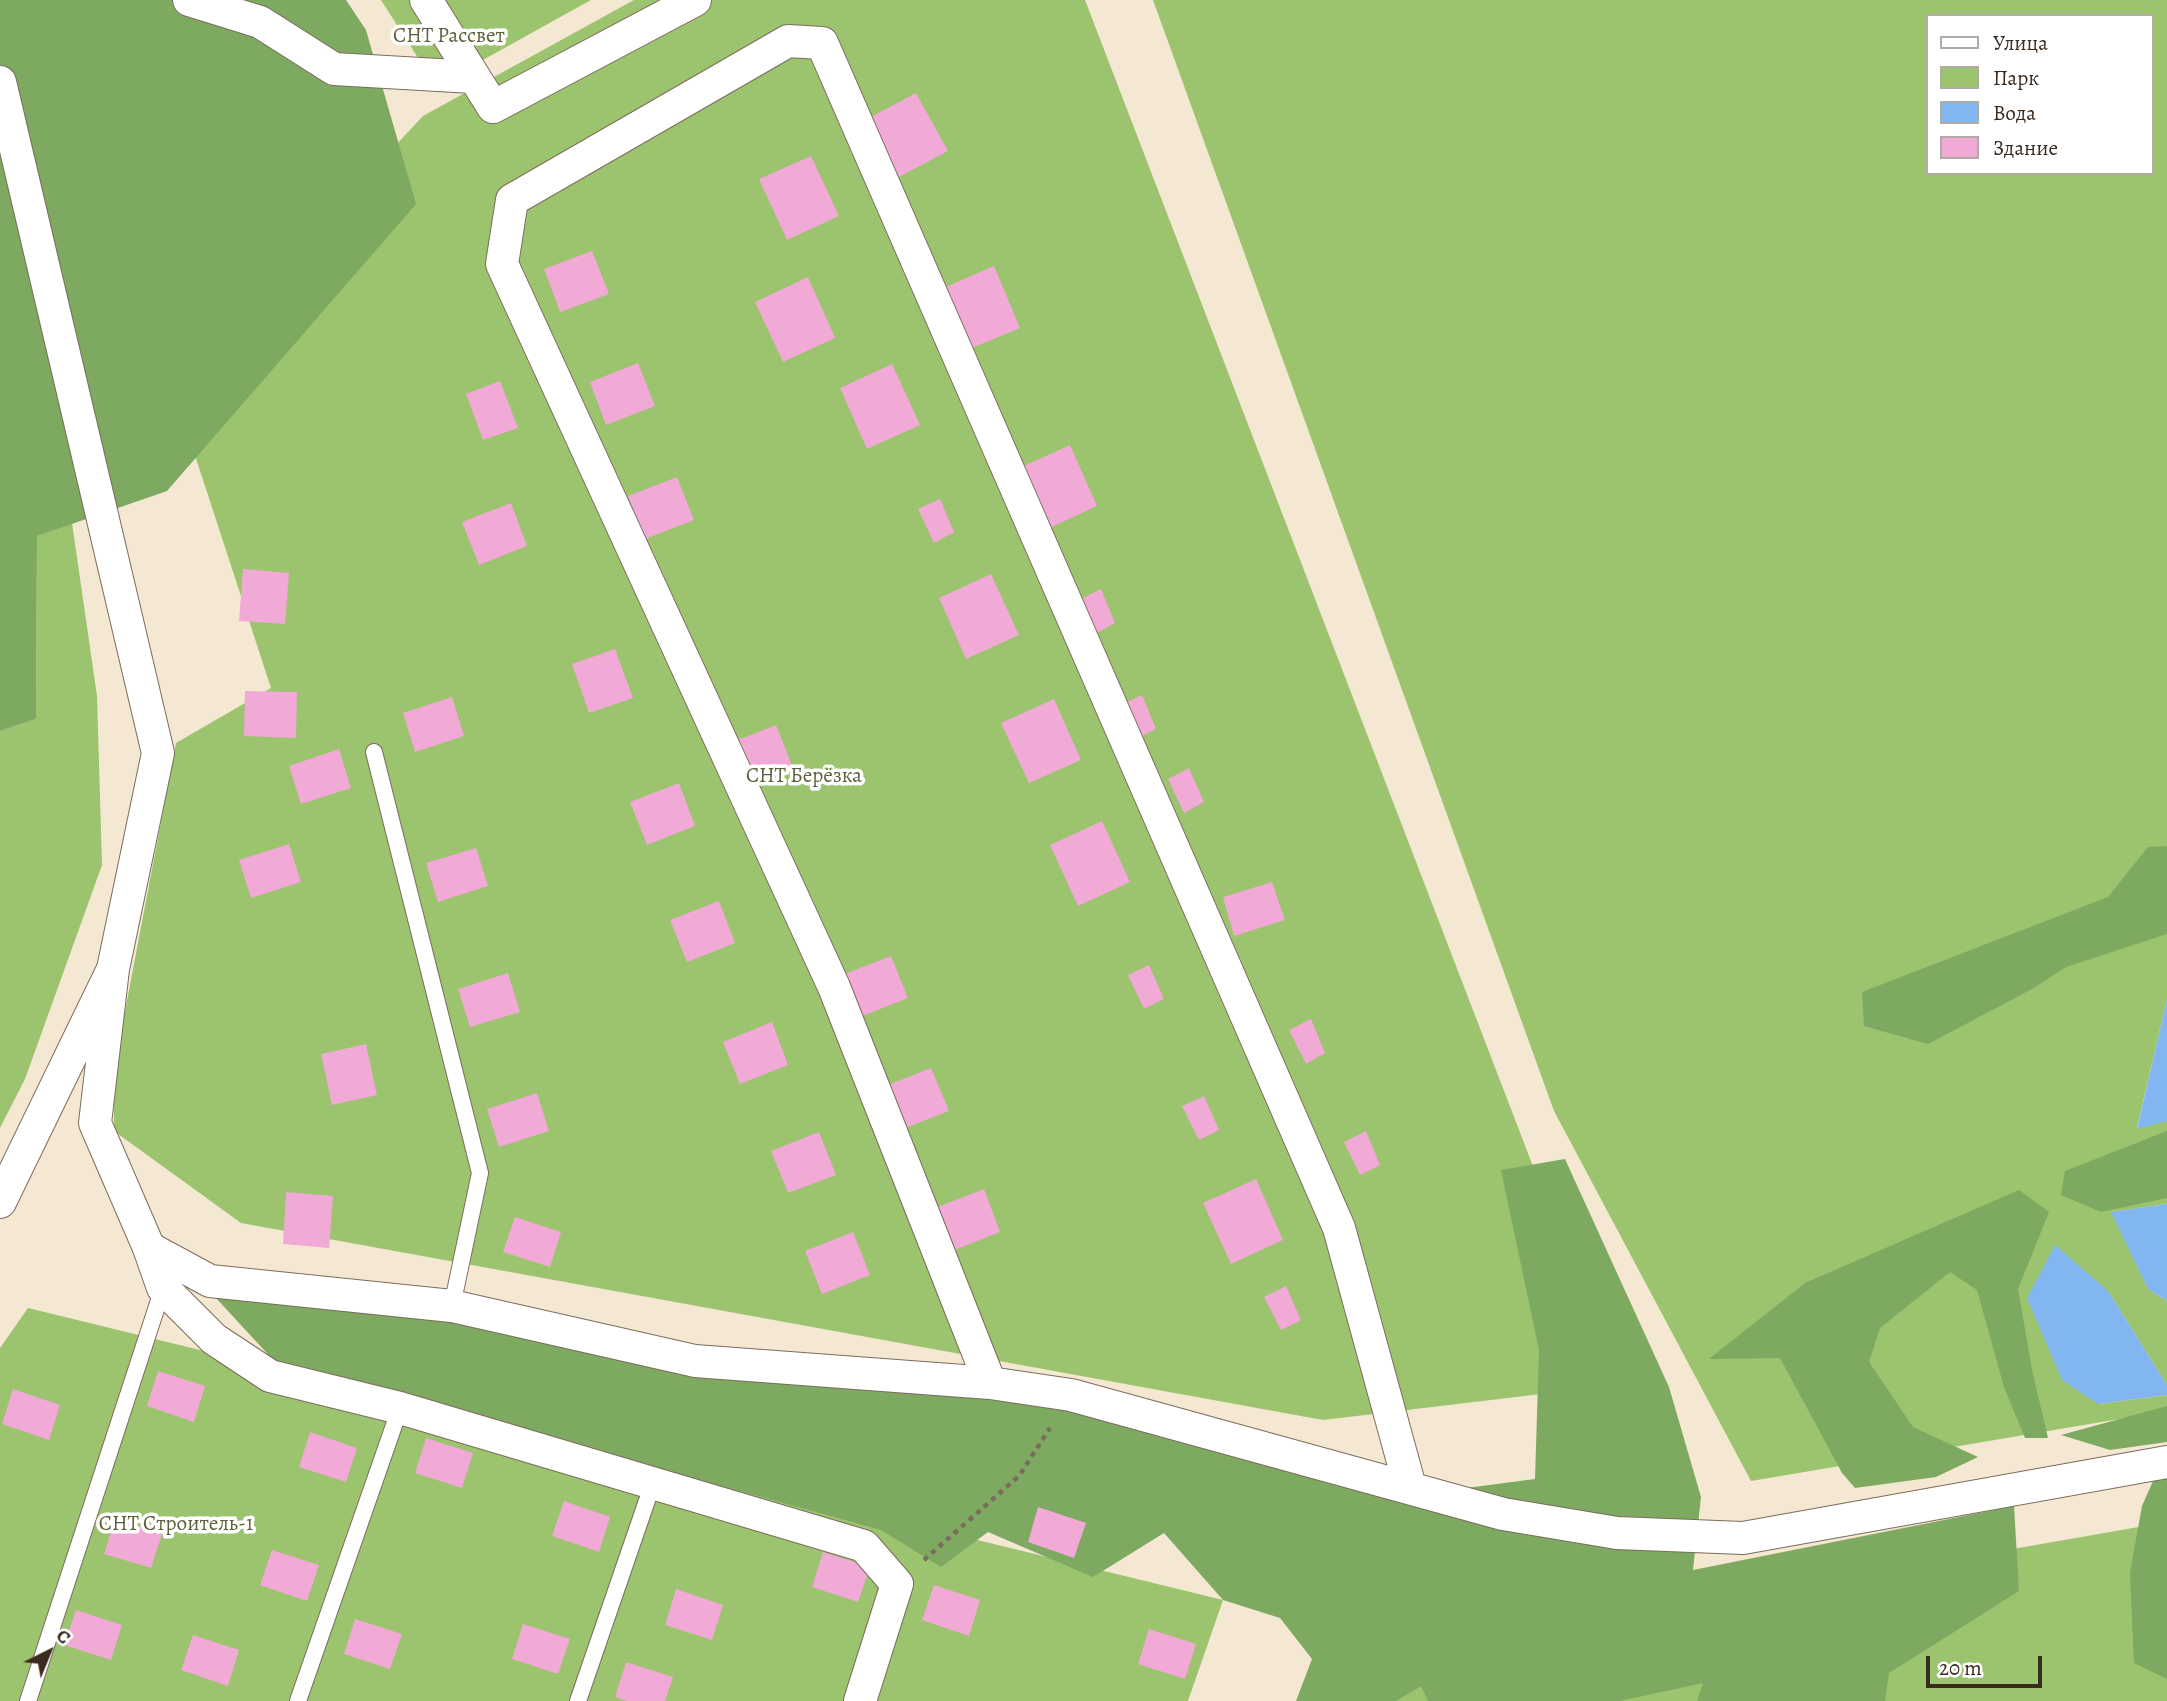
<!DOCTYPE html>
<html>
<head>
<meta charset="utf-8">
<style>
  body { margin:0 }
  #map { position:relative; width:2167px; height:1701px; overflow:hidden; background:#f5e8d3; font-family:Alegreya,serif }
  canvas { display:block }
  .legend { position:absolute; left:1926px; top:14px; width:228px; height:161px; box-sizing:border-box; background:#fff; border:2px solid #b1aaa5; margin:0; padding:9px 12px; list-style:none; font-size:21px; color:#3b2a1e }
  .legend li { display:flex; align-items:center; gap:14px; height:35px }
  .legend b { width:35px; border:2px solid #b1aaa5 }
  .north { position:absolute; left:14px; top:1617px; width:70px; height:70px; -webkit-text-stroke:5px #fff; paint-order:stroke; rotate:43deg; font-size:19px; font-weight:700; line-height:28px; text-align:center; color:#3b2a1e }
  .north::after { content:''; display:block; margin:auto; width:24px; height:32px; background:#3b2a1e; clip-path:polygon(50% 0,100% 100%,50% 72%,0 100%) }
  .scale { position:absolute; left:1926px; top:1656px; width:116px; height:32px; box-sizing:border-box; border:4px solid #3b2a1e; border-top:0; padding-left:9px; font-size:21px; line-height:24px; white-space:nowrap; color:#3b2a1e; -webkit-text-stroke:5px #fff; paint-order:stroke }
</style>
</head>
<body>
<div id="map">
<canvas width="2167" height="1701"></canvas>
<ul class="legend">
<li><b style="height:9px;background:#fff"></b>Улица</li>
<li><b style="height:19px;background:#9cc36e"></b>Парк</li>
<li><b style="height:19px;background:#82b6f0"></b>Вода</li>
<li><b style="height:19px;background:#f1a9d6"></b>Здание</li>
</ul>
<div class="north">С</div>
<div class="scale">20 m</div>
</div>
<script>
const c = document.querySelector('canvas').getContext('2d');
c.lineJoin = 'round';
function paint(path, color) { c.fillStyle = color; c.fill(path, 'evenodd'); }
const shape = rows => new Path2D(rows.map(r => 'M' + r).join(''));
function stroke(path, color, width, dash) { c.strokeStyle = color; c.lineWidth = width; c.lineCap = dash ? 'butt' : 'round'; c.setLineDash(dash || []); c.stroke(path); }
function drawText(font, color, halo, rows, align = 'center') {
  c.font = font + ' Alegreya,serif'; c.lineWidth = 7; c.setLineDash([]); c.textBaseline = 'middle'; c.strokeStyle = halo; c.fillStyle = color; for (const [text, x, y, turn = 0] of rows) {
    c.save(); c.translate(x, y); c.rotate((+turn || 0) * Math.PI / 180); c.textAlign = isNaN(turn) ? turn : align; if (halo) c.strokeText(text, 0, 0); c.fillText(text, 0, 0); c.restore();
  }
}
const green = shape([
  [381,0,591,0,436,86],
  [634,0,1085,0,1617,1385,1323,1420,241,1223,114,1131,114,1069,176,743,271,688,172,385,423,116],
  [1153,0,2167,0,2167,999,2137,1128,2167,1121,2167,1204,2112,1212,2148,1289,2167,1301,2167,1385,2108,1291,2098,1404,2167,1395,2167,1411,1751,1481,1554,1111],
  [1927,16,2151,16,2151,173,1927,173],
  [72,523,97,696,102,865,25,1079,0,1128,0,731,36,719,37,536],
  [28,1308,1223,1600,1188,1701,0,1701,0,1348],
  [2167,1522,2167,1701,1324,1701,1699,1604]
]);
const forest = shape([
  [0,0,346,0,366,30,416,204,167,491,37,536,36,719,0,731],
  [2167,846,2167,934,2066,967,2032,989,1928,1044,1864,1026,1862,992,2108,897,2148,847],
  [2167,1131,2167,1198,2101,1212,2061,1195,2065,1171],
  [1565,1159,1669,1387,1701,1497,1693,1570,2014,1506,2019,1591,1889,1673,1885,1701,1697,1701,1703,1683,1620,1701,1428,1701,1421,1686,1396,1701,1296,1701,1312,1659,1280,1618,1223,1600,1164,1533,1093,1577,988,1532,941,1567,881,1530,276,1363,215,1297,238,1291,988,1392,1106,1414,1405,1496,1535,1479,1539,1350,1501,1170],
  [2019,1190,2049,1212,2018,1289,2032,1370,2048,1438,2025,1438,2004,1387,1977,1290,1950,1272,1880,1328,1869,1362,1913,1427,1978,1457,1936,1477,1855,1488,1842,1473,1780,1358,1709,1359,1805,1283],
  [2167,1406,2167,1442,2110,1450,2061,1435],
  [2167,1470,2167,1679,2134,1663,2130,1573,2142,1506,2157,1472]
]);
const water = shape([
  [2167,999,2167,1121,2137,1129],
  [2167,1204,2167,1301,2148,1289,2111,1212],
  [2055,1245,2108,1291,2167,1385,2167,1395,2098,1404,2062,1380,2027,1298]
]);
const building = shape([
  [916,93,948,151,897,178,865,120],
  [811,156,839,216,787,240,759,179],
  [592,251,609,294,560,312,544,269],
  [994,266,1020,328,967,350,941,289],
  [808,277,835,338,783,362,755,302],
  [638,363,655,406,606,425,590,382],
  [892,364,920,425,867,449,840,388],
  [500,381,518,428,483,440,466,394],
  [1070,445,1097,506,1045,530,1017,469],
  [677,477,694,520,645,539,628,496],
  [940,499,954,532,934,543,918,509],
  [511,503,527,546,479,565,462,522],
  [243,569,289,573,285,624,239,621],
  [991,574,1019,635,966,659,939,598],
  [1101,589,1115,623,1095,634,1079,600],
  [615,649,633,698,589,713,572,664],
  [245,691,297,692,296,738,244,736],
  [1142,695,1156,729,1136,739,1120,705],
  [452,697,464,736,415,752,403,713],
  [1054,699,1081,760,1029,783,1001,723],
  [776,725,793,768,744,786,728,744],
  [339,749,351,788,301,804,289,766],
  [1189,768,1204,802,1184,813,1168,779],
  [679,783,695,826,647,845,630,802],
  [1102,821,1130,882,1078,906,1050,845],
  [289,844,301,882,251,898,239,860],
  [476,848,488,886,438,902,426,863],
  [1272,882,1285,920,1234,936,1223,897],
  [719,901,735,943,687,962,670,920],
  [891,956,908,998,860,1017,842,975],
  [1149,965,1164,999,1144,1009,1128,975],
  [508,973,520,1012,470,1027,458,989],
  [1311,1019,1325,1053,1306,1064,1289,1030],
  [772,1022,788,1065,740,1084,723,1042],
  [366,1044,377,1095,332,1105,321,1054],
  [931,1068,949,1111,900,1130,883,1087],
  [537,1093,549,1131,499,1147,487,1109],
  [1204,1096,1219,1130,1199,1140,1182,1106],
  [1366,1131,1380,1165,1360,1175,1344,1142],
  [819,1132,836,1175,788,1193,771,1151],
  [1256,1179,1283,1240,1231,1264,1203,1203],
  [984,1189,1000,1232,952,1251,935,1208],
  [286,1192,333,1196,329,1248,283,1244],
  [515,1217,561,1232,550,1267,503,1252],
  [853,1232,870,1275,822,1294,805,1251],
  [1286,1286,1301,1320,1281,1330,1264,1297],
  [158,1371,205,1386,194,1422,147,1406],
  [13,1389,60,1405,49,1440,2,1424],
  [310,1432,357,1448,346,1482,299,1467],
  [426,1438,473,1453,462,1488,415,1473],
  [564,1501,610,1517,599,1552,552,1536],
  [1038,1507,1086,1523,1074,1558,1028,1542],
  [115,1518,162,1534,151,1568,104,1554],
  [272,1550,319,1565,307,1601,260,1585],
  [823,1552,870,1567,858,1602,812,1587],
  [934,1585,980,1600,969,1636,922,1620],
  [676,1589,723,1605,712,1640,665,1625],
  [76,1610,122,1625,111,1660,64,1645],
  [355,1619,402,1634,390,1669,344,1654],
  [523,1624,570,1639,558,1674,512,1659],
  [1149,1629,1196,1644,1185,1679,1138,1664],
  [193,1635,239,1650,228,1686,181,1670],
  [626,1662,673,1677,665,1701,627,1701,615,1697]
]);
const path = shape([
  [924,1560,1019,1476,1050,1428]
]);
const service = shape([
  [374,752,480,1173,452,1306],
  [28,1701,163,1288],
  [298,1701,400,1408],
  [578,1701,653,1483]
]);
const minor = shape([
  [189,0,260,22,334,69,473,77],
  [426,0,493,107,695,0],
  [0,82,158,753,113,969,0,1202],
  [113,969,95,1123,149,1248,210,1281,452,1306,695,1361,990,1383,1071,1395,1503,1514,1617,1533,1743,1538,2167,1462],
  [149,1248,163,1288,214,1339,270,1376,400,1408,864,1546,897,1584,860,1701],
  [990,1383,834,987,502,264,512,200,788,41,822,43,1339,1228,1410,1487]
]);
const parkNames = [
  ["СНТ Рассвет",449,37],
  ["СНТ Берёзка",804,777],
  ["СНТ Строитель-1",176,1525]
];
paint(green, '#9cc36e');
paint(forest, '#7da961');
paint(water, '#82b6f0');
paint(building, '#f1a9d6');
stroke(service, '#7c6c5d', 18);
stroke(minor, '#7c6c5d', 34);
stroke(path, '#7c6c5d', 4.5, [5, 5]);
stroke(service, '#fff', 16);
stroke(minor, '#fff', 32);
drawText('21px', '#5d603a', '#fff', parkNames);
</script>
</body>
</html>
